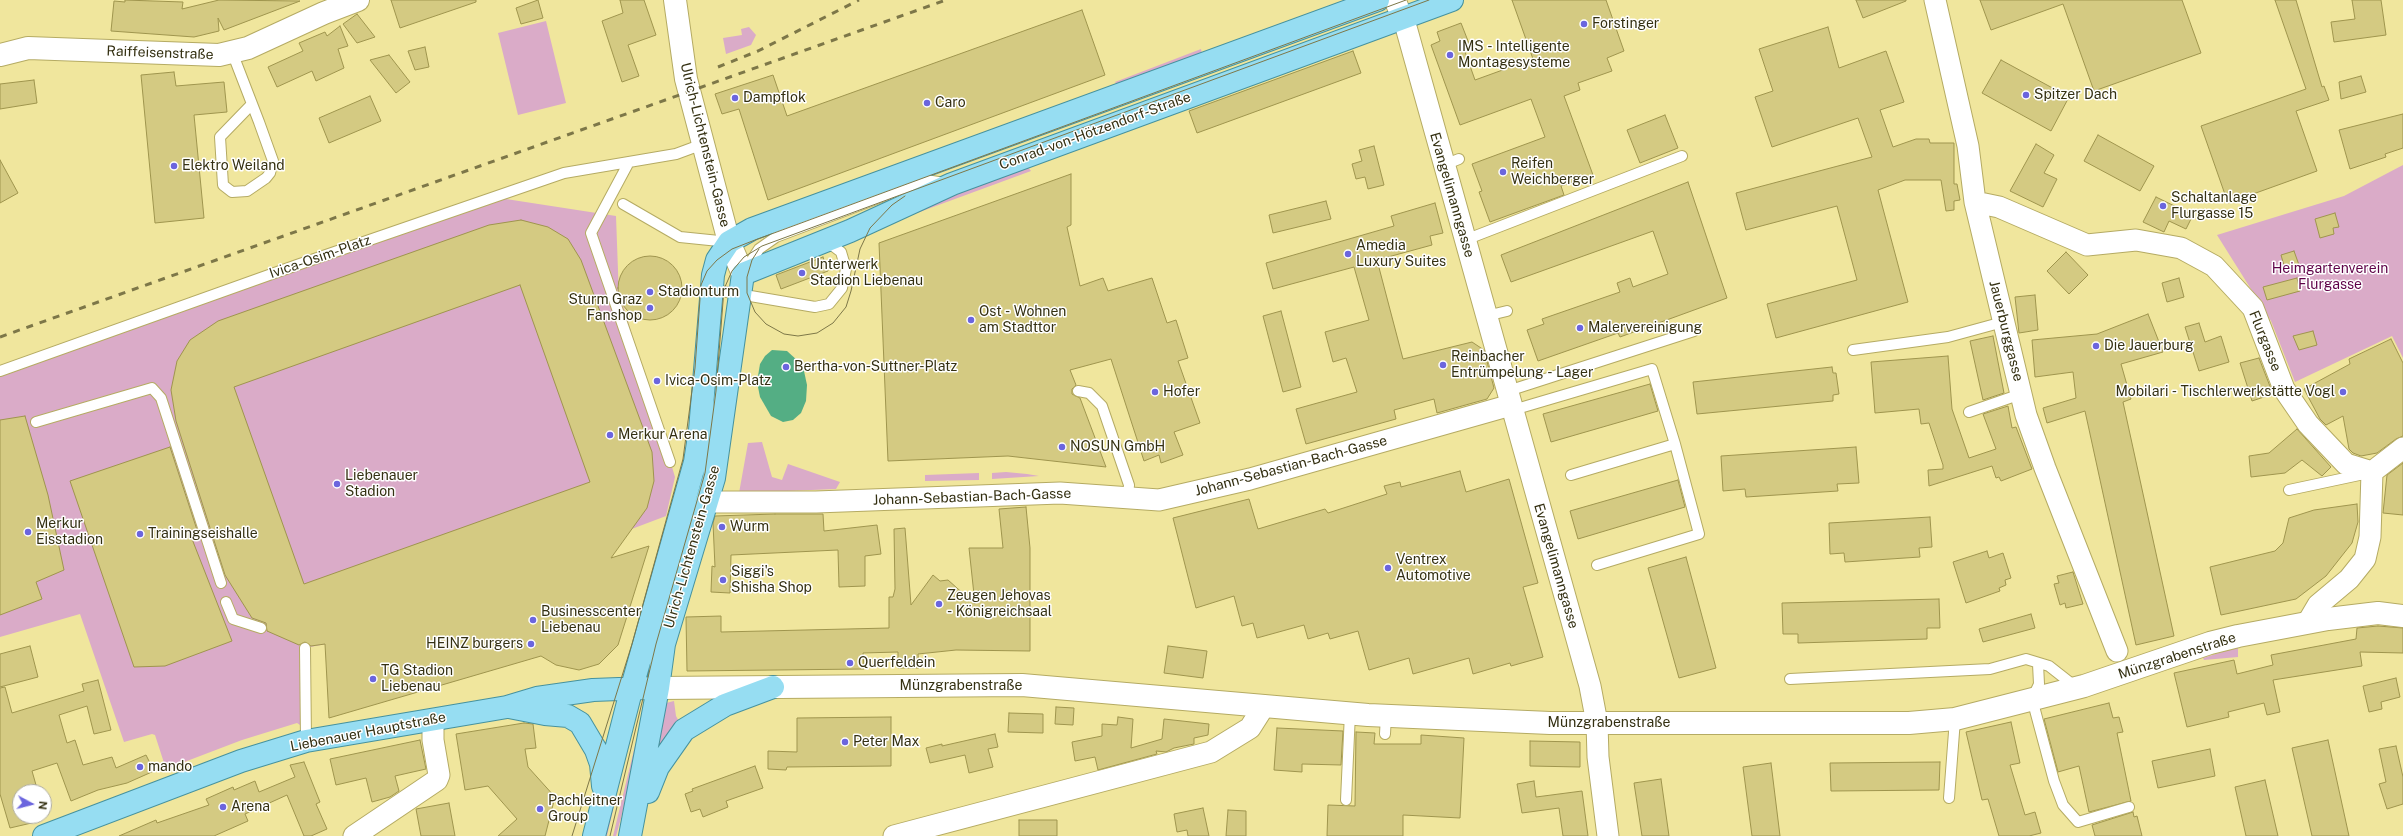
<!DOCTYPE html>
<html>
<head>
<meta charset="utf-8">
<style>
  body { margin:0 }
  #map { position:relative; width:2403px; height:836px; overflow:hidden; background:#f0e69d; font-family:"Public Sans",sans-serif }
  canvas { display:block }
  .north { position:absolute; left:12px; top:784px; width:40px; height:40px; box-sizing:border-box; background:#fff; border:1px solid #aeaca0; border-radius:50%; rotate:97deg; font-size:11px; font-weight:700; line-height:16px; text-align:center; color:#343012 }
  .north::after { content:''; display:block; margin:auto; width:14px; height:18px; background:#6b65de; clip-path:polygon(50% 0,100% 100%,50% 72%,0 100%) }
</style>
</head>
<body>
<div id="map">
<canvas width="2403" height="836"></canvas>
<div class="north">N</div>
</div>
<script>
const c = document.querySelector('canvas').getContext('2d');
c.lineJoin = 'round';
function paint(path, color) { c.fillStyle = color; c.fill(path, 'evenodd'); }
const shape = rows => new Path2D(rows.map(r => 'M' + r).join(''));
function stroke(path, color, width, dash) { c.strokeStyle = color; c.lineWidth = width; c.lineCap = dash ? 'butt' : 'round'; c.setLineDash(dash || []); c.stroke(path); }
function drawText(font, color, halo, rows, align = 'center') {
  c.font = font + ' "Public Sans",sans-serif'; c.lineWidth = 3; c.setLineDash([]); c.textBaseline = 'middle'; c.strokeStyle = halo; c.fillStyle = color; for (const [text, x, y, turn = 0] of rows) {
    c.save(); c.translate(x, y); c.rotate((+turn || 0) * Math.PI / 180); c.textAlign = isNaN(turn) ? turn : align; if (halo) c.strokeText(text, 0, 0); c.fillText(text, 0, 0); c.restore();
  }
}
const green = shape([
  [546,21,566,103,518,115,498,33],
  [749,27,756,35,751,45,726,54,723,38,742,35,741,29],
  [1201,49,1202,54,1117,85,1115,82],
  [2403,165,2403,358,2392,336,2295,382,2271,321,2217,235,2344,196],
  [1027,166,1031,171,887,224,894,215],
  [493,197,616,216,619,298,624,308,675,477,666,516,331,643,305,648,306,729,297,723,242,740,166,769,155,735,152,734,124,742,80,614,0,637,0,371],
  [762,442,772,477,782,480,788,464,840,482,836,489,739,493,748,443],
  [1006,472,1027,474,1039,476,992,479,992,473],
  [979,473,979,480,925,481,925,475],
  [2238,647,2238,657,2204,660,2203,658],
  [674,701,676,716,681,725,656,751,666,703],
  [633,724,607,836,603,836],
  [640,725,643,726,621,818,616,836,613,836]
]);
const water = shape([
  [772,350,787,351,798,361,804,371,807,385,806,401,801,413,793,420,783,422,771,416,760,397,757,382,760,364,765,356]
]);
const building = shape([
  [125,0,183,2,182,9,219,0,300,1,224,30,218,18,219,31,194,37,111,31,114,1,125,2,125,0],
  [391,0,476,0,476,2,400,28,391,0],
  [538,0,543,18,521,24,516,8,538,0],
  [620,0,644,0,656,35,628,45,639,76,622,82,602,21,623,13,620,0],
  [1512,0,1606,0,1624,51,1607,58,1612,71,1578,83,1580,90,1564,96,1593,175,1561,186,1564,195,1490,222,1479,192,1482,191,1472,164,1545,137,1531,99,1460,125,1431,45,1440,41,1437,32,1461,23,1470,46,1464,49,1475,80,1533,59,1512,0],
  [1856,0,1906,0,1906,1,1863,18,1856,0],
  [1980,0,2182,0,2201,53,2094,91,2063,4,1991,30,1980,0],
  [2275,0,2296,0,2322,87,2324,86,2329,100,2296,111,2317,171,2228,203,2201,126,2306,89,2275,0],
  [2352,0,2381,0,2386,35,2334,42,2331,22,2355,19,2352,0],
  [1082,10,1105,75,768,200,739,109,722,114,715,94,773,75,787,116,1082,10],
  [357,14,375,37,357,43,343,24,357,14],
  [340,26,348,46,338,49,344,68,316,81,312,71,277,87,268,67,303,51,299,43,325,32,327,36,340,26],
  [1828,27,1839,68,1886,51,1904,102,1880,110,1893,147,1916,139,1929,139,1930,143,1954,143,1954,184,1957,184,1960,200,1954,201,1954,210,1946,211,1941,180,1905,180,1878,190,1908,302,1776,338,1767,304,1857,280,1837,206,1746,230,1736,193,1872,157,1858,118,1772,147,1755,97,1773,91,1759,49,1828,27],
  [425,47,429,67,415,70,408,51,425,47],
  [1353,51,1361,73,1197,133,1189,111,1353,51],
  [389,55,410,82,396,93,370,60,389,55],
  [2001,60,2069,97,2051,131,1982,93,2001,60],
  [174,72,176,86,224,82,227,112,194,115,204,218,155,223,141,75,174,72],
  [2361,76,2366,92,2341,99,2339,82,2361,76],
  [34,80,37,103,0,109,0,84,34,80],
  [370,96,381,121,329,143,319,118,370,96],
  [2403,114,2403,148,2385,154,2386,157,2350,169,2339,130,2403,114],
  [1665,115,1678,148,1640,163,1627,130,1665,115],
  [2098,135,2154,166,2140,191,2084,161,2098,135],
  [2036,144,2054,155,2044,173,2057,179,2043,207,2010,191,2036,144],
  [1374,146,1384,185,1368,189,1365,177,1356,179,1352,164,1362,161,1359,150,1374,146],
  [0,160,18,193,0,203,0,160],
  [1071,174,1071,225,1067,227,1080,286,1103,278,1108,291,1152,278,1167,323,1176,320,1188,358,1178,361,1200,423,1174,432,1183,455,1161,463,1159,455,1144,461,1111,359,1070,370,1076,385,1072,389,1072,394,1080,398,1106,467,1008,456,888,461,879,243,1071,174],
  [1688,182,1727,298,1620,337,1618,333,1538,361,1527,330,1544,324,1542,319,1620,292,1617,283,1630,278,1633,287,1668,274,1653,231,1511,282,1501,255,1688,182],
  [2156,197,2193,215,2186,229,2169,221,2164,232,2143,222,2156,197],
  [1326,201,1331,219,1273,233,1269,215,1326,201],
  [1435,203,1443,233,1430,236,1432,245,1377,260,1403,359,1472,342,1484,350,1494,388,1487,399,1437,413,1434,399,1394,410,1396,419,1306,444,1296,409,1357,392,1346,358,1333,362,1325,332,1369,320,1354,267,1273,289,1266,263,1394,226,1391,216,1435,203],
  [2335,213,2339,227,2333,228,2334,234,2320,238,2315,219,2335,213],
  [521,220,548,227,568,239,581,260,652,452,654,481,647,508,611,558,649,546,618,645,599,664,579,670,556,665,541,656,329,718,325,644,311,646,305,642,299,645,267,631,266,623,252,618,225,575,176,421,171,390,177,361,190,340,218,321,489,225,521,220],
  [520,285,590,482,304,584,234,387,520,285],
  [2294,251,2299,265,2285,269,2281,255,2294,251],
  [2066,252,2088,275,2069,294,2047,271,2066,252],
  '618 288a32 32 0 1 1 64 0a32 32 0 1 1-64 0Z',
  [823,257,828,271,781,289,776,275,823,257],
  [2179,278,2184,297,2167,302,2162,283,2179,278],
  [2297,278,2300,291,2267,300,2263,287,2297,278],
  [2035,295,2038,330,2019,333,2015,297,2035,295],
  [1281,311,1301,387,1283,392,1263,316,1281,311],
  [2148,314,2163,352,2121,364,2131,399,2123,402,2174,636,2136,645,2085,411,2047,423,2043,408,2076,398,2073,372,2035,377,2032,340,2097,334,2148,314],
  [2199,323,2205,342,2221,336,2229,362,2199,371,2185,327,2199,323],
  [2313,331,2317,345,2299,350,2293,336,2313,331],
  [1993,336,2004,393,1983,400,1970,341,1993,336],
  [2391,339,2403,363,2403,436,2396,439,2377,453,2361,456,2353,453,2349,449,2343,416,2326,425,2320,419,2304,389,2350,364,2349,359,2391,339],
  [1948,356,1952,409,1969,458,1996,449,1983,414,2008,406,2012,428,2016,427,2032,469,2001,481,1999,477,1996,478,1992,466,1929,486,1928,470,1943,469,1943,465,1929,423,1921,424,1919,409,1875,413,1871,362,1948,356],
  [2259,358,2273,394,2252,401,2240,363,2259,358],
  [1832,367,1833,373,1836,373,1839,394,1833,395,1833,401,1697,414,1693,382,1832,367],
  [1650,384,1658,411,1551,442,1543,414,1650,384],
  [25,416,48,495,64,570,36,582,42,599,0,615,0,420,25,416],
  [2297,429,2331,467,2322,476,2302,460,2285,473,2251,477,2249,456,2269,453,2297,429],
  [170,447,199,536,192,539,232,641,165,666,134,667,70,481,170,447],
  [1856,447,1859,483,1837,484,1838,491,1746,497,1745,489,1723,491,1721,456,1856,447],
  [2403,463,2403,515,2383,513,2387,475,2403,463],
  [1460,471,1466,492,1509,479,1538,583,1523,587,1543,657,1511,666,1510,663,1473,674,1469,658,1413,674,1409,658,1369,670,1358,631,1330,639,1328,633,1308,639,1304,625,1257,638,1253,623,1242,626,1234,596,1196,608,1173,518,1249,499,1258,529,1325,509,1328,513,1387,494,1384,486,1400,482,1401,487,1460,471],
  [1678,480,1685,507,1578,539,1570,511,1678,480],
  [2357,504,2358,522,2352,543,2326,576,2296,599,2221,615,2210,567,2275,551,2283,543,2289,518,2314,510,2357,504],
  [1026,507,1030,548,1030,651,956,650,918,654,919,668,898,668,898,652,863,653,864,669,687,671,686,617,721,616,721,632,889,628,889,597,893,597,895,589,894,529,905,528,911,605,933,575,940,581,948,580,975,604,969,548,1003,548,999,509,1026,507],
  [775,514,823,514,824,531,877,525,881,554,865,556,865,586,839,587,838,550,731,555,730,593,711,592,712,566,715,567,713,523,715,516,775,514],
  [1930,517,1932,547,1919,548,1920,557,1845,562,1844,553,1830,554,1829,523,1930,517],
  [1987,551,1989,558,2003,553,2011,578,2005,580,2006,585,1999,588,2000,591,1966,603,1953,562,1987,551],
  [1686,557,1716,668,1679,678,1648,568,1686,557],
  [2073,572,2083,604,2066,608,2065,603,2060,605,2054,584,2059,583,2057,576,2073,572],
  [1939,599,1940,628,1927,628,1927,639,1798,643,1798,634,1783,634,1782,603,1939,599],
  [2031,614,2035,628,1983,642,1979,629,2031,614],
  [2378,626,2403,628,2403,653,2360,652,2362,666,2273,680,2280,712,2267,715,2264,703,2228,712,2229,717,2187,727,2174,673,2234,660,2237,674,2273,665,2271,655,2356,639,2357,628,2378,626],
  [30,646,38,677,0,687,0,654,30,646],
  [1168,646,1207,651,1203,678,1164,673,1168,646],
  [2396,678,2400,697,2381,702,2382,709,2369,712,2363,686,2396,678],
  [98,680,111,730,94,734,87,706,59,715,67,743,75,740,83,765,112,757,116,768,146,755,154,771,127,783,98,790,71,801,57,763,32,771,38,792,20,792,20,816,39,816,40,821,10,828,0,794,0,688,5,687,12,713,84,691,82,684,98,680],
  [2109,703,2113,718,2119,717,2123,732,2117,733,2131,801,2089,812,2079,766,2058,772,2044,719,2109,703],
  [1056,707,1074,708,1073,725,1055,724,1056,707],
  [1009,713,1043,714,1043,733,1008,732,1009,713],
  [891,717,891,766,787,767,786,770,768,769,768,751,797,752,797,718,891,717],
  [1118,717,1133,719,1131,748,1162,739,1164,719,1209,724,1208,735,1194,738,1194,744,1174,748,1166,752,1156,751,1157,754,1098,770,1095,757,1075,761,1072,742,1102,736,1102,724,1117,725,1118,717],
  [2011,722,2020,763,2010,765,2025,815,2035,812,2041,833,2029,836,1999,836,1988,799,1982,800,1966,732,2011,722],
  [524,723,533,724,536,748,525,749,528,767,555,797,545,836,498,836,517,819,488,786,465,790,456,734,524,723],
  [1277,728,1343,731,1341,765,1302,764,1302,772,1274,770,1277,728],
  [1356,732,1375,733,1374,744,1421,744,1421,735,1464,738,1460,818,1403,815,1403,836,1327,836,1328,805,1355,806,1356,732],
  [995,734,998,747,988,749,993,767,969,773,965,755,930,763,926,748,942,744,942,746,995,734],
  [420,740,426,769,395,776,399,791,390,797,372,802,366,778,336,785,330,759,420,740],
  [2328,740,2349,836,2312,836,2292,748,2328,740],
  [1530,741,1580,742,1580,767,1530,766,1530,741],
  [2396,746,2403,777,2403,804,2387,809,2379,784,2386,782,2379,749,2396,746],
  [2210,749,2215,776,2158,788,2152,761,2210,749],
  [304,762,320,802,316,804,327,829,311,836,304,836,287,795,245,814,248,821,214,836,119,836,156,820,157,823,209,805,206,799,233,787,234,790,255,781,259,792,295,777,290,765,304,762],
  [1940,762,1939,790,1831,791,1830,763,1940,762],
  [1771,763,1780,836,1752,836,1743,767,1771,763],
  [755,766,763,788,726,801,728,807,703,817,700,809,691,812,685,794,693,791,692,789,755,766],
  [1661,779,1669,836,1642,836,1634,783,1661,779],
  [2265,780,2278,836,2246,836,2235,787,2265,780],
  [1534,781,1536,797,1582,791,1588,836,1563,836,1559,808,1522,813,1517,784,1534,781],
  [449,803,455,836,421,836,416,809,449,803],
  [1203,808,1209,836,1188,836,1187,830,1177,832,1174,814,1203,808],
  [1228,810,1246,811,1246,836,1226,836,1228,810],
  [2133,812,2134,817,2137,816,2142,836,2095,836,2092,825,2133,812],
  [1019,820,1057,820,1057,836,1019,836,1019,820]
]);
const lane = shape([
  [232,52,259,122,273,161,270,173,266,178,247,191,232,192,223,185,220,137,252,104],
  [629,162,591,233,670,462],
  [1444,165,1459,159],
  [623,204,680,237,729,242],
  [1465,240,1682,156],
  [746,269,759,249,776,237,926,180,944,183],
  [713,298,721,291,815,307,829,304,842,288,846,269,841,252,833,246,824,245],
  [1486,316,1507,311],
  [1853,350,1948,337,2003,322],
  [0,371,297,265,564,173,676,154,703,144],
  [1078,391,1089,393,1102,406,1129,485,1128,498],
  [1508,391,1694,331],
  [1513,410,1652,369,1675,444,1571,475],
  [1969,412,2021,394],
  [36,422,152,388,161,398,221,583],
  [2289,490,2364,474],
  [1597,565,1699,534,1675,444],
  [226,602,233,619,261,628],
  [305,648,306,741],
  [2038,664,2039,684,2032,699,2054,781,2063,805,2078,822,2129,807],
  [1790,679,1990,669,2026,659,2049,666,2077,688],
  [1385,734,1386,715],
  [1949,798,1955,719],
  [1346,800,1350,713]
]);
const street = shape([
  [1395,0,1406,27,1590,686,1597,723,1598,757,1608,836],
  [1935,0,1968,146,1975,202,2026,415,2045,468,2117,651],
  [1975,202,1999,207,2087,245,2136,240,2181,248,2214,266,2253,308,2284,389,2308,424,2346,464,2372,472],
  [2372,472,2403,448],
  [708,502,816,502,1060,493,1159,500,1250,479,1511,405],
  [2308,622,2318,605,2349,579,2365,559,2370,537,2372,472],
  [354,836,437,780,439,775,433,740,433,720],
  [894,836,1211,752,1250,728,1264,706]
]);
const secondary = shape([
  [675,0,686,79,729,242,743,274],
  [0,55,28,48,219,55,248,48,324,13,358,0],
  [658,688,1022,685,1368,715,1550,723,1909,723,1955,719,2084,686,2210,643,2238,636,2328,619,2378,613,2403,616]
]);
const primary = shape([
  [509,707,545,714,568,716,580,723,596,750,601,764,603,786],
  [648,792,658,767,684,730,725,705,773,687],
  [44,836,241,761,306,741,507,707,537,698,593,690,645,688],
  [594,836,632,687,695,462,700,430,713,275,717,260,729,242,752,229,1378,0],
  [630,836,658,688,664,644,714,478,743,274,850,231,952,184,1452,0]
]);
const tram = shape([
  [759,249,752,260,747,277,747,293,755,312,766,324,784,334,798,336,817,333,833,323,846,307,851,291,860,249,870,228,892,205,905,196],
  [572,836,632,644,683,459,695,368,701,285,707,271,717,260,732,249,755,240,1406,0],
  [610,836,656,644,705,473,716,391,724,289,732,271,744,257,762,246,1429,0]
]);
const rail = shape([
  [718,67,758,51,859,0],
  [0,337,946,0]
]);
const markers = [
  [1584,24,4,"#6b65de"],
  [1450,55,4,"#6b65de"],
  [2026,95,4,"#6b65de"],
  [735,98,4,"#6b65de"],
  [927,103,4,"#6b65de"],
  [174,166,4,"#6b65de"],
  [1503,172,4,"#6b65de"],
  [2163,206,4,"#6b65de"],
  [1348,254,4,"#6b65de"],
  [802,273,4,"#6b65de"],
  [650,292,4,"#6b65de"],
  [650,308,4,"#6b65de"],
  [971,320,4,"#6b65de"],
  [1580,328,4,"#6b65de"],
  [2096,346,4,"#6b65de"],
  [1443,365,4,"#6b65de"],
  [786,367,4,"#6b65de"],
  [657,381,4,"#6b65de"],
  [1155,392,4,"#6b65de"],
  [2343,392,4,"#6b65de"],
  [610,435,4,"#6b65de"],
  [1062,447,4,"#6b65de"],
  [337,484,4,"#6b65de"],
  [722,527,4,"#6b65de"],
  [28,532,4,"#6b65de"],
  [140,534,4,"#6b65de"],
  [1388,568,4,"#6b65de"],
  [723,580,4,"#6b65de"],
  [939,604,4,"#6b65de"],
  [533,620,4,"#6b65de"],
  [531,644,4,"#6b65de"],
  [850,663,4,"#6b65de"],
  [373,679,4,"#6b65de"],
  [845,742,4,"#6b65de"],
  [140,767,4,"#6b65de"],
  [223,807,4,"#6b65de"],
  [540,809,4,"#6b65de"]
];
const poiNames = [
  ["Forstinger",1592,24],
  ["IMS - Intelligente",1458,47],
  ["Montagesysteme",1458,63],
  ["Spitzer Dach",2034,95],
  ["Dampflok",743,98],
  ["Caro",935,103],
  ["Reifen",1511,164],
  ["Weichberger",1511,180],
  ["Elektro Weiland",182,166],
  ["Schaltanlage",2171,198],
  ["Flurgasse 15",2171,214],
  ["Amedia",1356,246],
  ["Luxury Suites",1356,262],
  ["Unterwerk",810,265],
  ["Stadion Liebenau",810,281],
  ["Stadionturm",658,292],
  ["Sturm Graz",642,300,"right"],
  ["Fanshop",642,316,"right"],
  ["Ost - Wohnen",979,312],
  ["am Stadttor",979,328],
  ["Malervereinigung",1588,328],
  ["Die Jauerburg",2104,346],
  ["Reinbacher",1451,357],
  ["Entrümpelung - Lager",1451,373],
  ["Bertha-von-Suttner-Platz",794,367],
  ["Ivica-Osim-Platz",665,381],
  ["Hofer",1163,392],
  ["Mobilari - Tischlerwerkstätte Vogl",2335,392,"right"],
  ["Merkur Arena",618,435],
  ["NOSUN GmbH",1070,447],
  ["Liebenauer",345,476],
  ["Stadion",345,492],
  ["Merkur",36,524],
  ["Eisstadion",36,540],
  ["Wurm",730,527],
  ["Trainingseishalle",148,534],
  ["Ventrex",1396,560],
  ["Automotive",1396,576],
  ["Siggi's",731,572],
  ["Shisha Shop",731,588],
  ["Zeugen Jehovas",947,596],
  ["- Königreichsaal",947,612],
  ["Businesscenter",541,612],
  ["Liebenau",541,628],
  ["HEINZ burgers",523,644,"right"],
  ["Querfeldein",858,663],
  ["TG Stadion",381,671],
  ["Liebenau",381,687],
  ["Peter Max",853,742],
  ["mando",148,767],
  ["Pachleitner",548,801],
  ["Group",548,817],
  ["Arena",231,807]
];
const streetNames = [
  ["Raiffeisenstraße",160,53,2],
  ["Conrad-von-Hötzendorf-Straße",1095,131,-20],
  ["Ulrich-Lichtenstein-Gasse",705,145,76],
  ["Evangelimanngasse",1452,195,74],
  ["Ivica-Osim-Platz",320,257,-19],
  ["Jauerburggasse",2006,331,76],
  ["Flurgasse",2265,341,68],
  ["Johann-Sebastian-Bach-Gasse",1291,466,-15],
  ["Johann-Sebastian-Bach-Gasse",972,497,-2],
  ["Ulrich-Lichtenstein-Gasse",692,547,-74],
  ["Evangelimanngasse",1556,566,74],
  ["Münzgrabenstraße",2177,656,-18],
  ["Münzgrabenstraße",961,686],
  ["Münzgrabenstraße",1609,723],
  ["Liebenauer Hauptstraße",368,732,-11]
];
const parkNames = [
  ["Heimgartenverein",2330,269],
  ["Flurgasse",2330,285]
];
paint(green, '#daabc8');
paint(water, '#54ae84');
paint(building, '#d4ca82');
stroke(building, '#9f954e', 1);
stroke(lane, '#b5ab63', 12);
stroke(street, '#b5ab63', 23);
stroke(secondary, '#b5ab63', 24);
stroke(primary, '#46929e', 24);
stroke(lane, '#fff', 10);
stroke(street, '#fff', 21);
stroke(secondary, '#fff', 22);
stroke(primary, '#96ddf2', 22);
stroke(tram, '#7d7748', 1);
stroke(rail, '#7d7748', 3, [7, 7]);
for (const [x, y, r, color] of markers) { const dot = new Path2D(); dot.arc(x, y, r, 0, 2 * Math.PI); c.fillStyle = color; c.fill(dot); stroke(dot, '#fff', 1.5); }
drawText('14px', '#343012', '#fff', poiNames, 'left');
drawText('14px', '#343012', '#fff', streetNames);
drawText('14px', '#5e0248', '#fff', parkNames);
</script>
</body>
</html>
